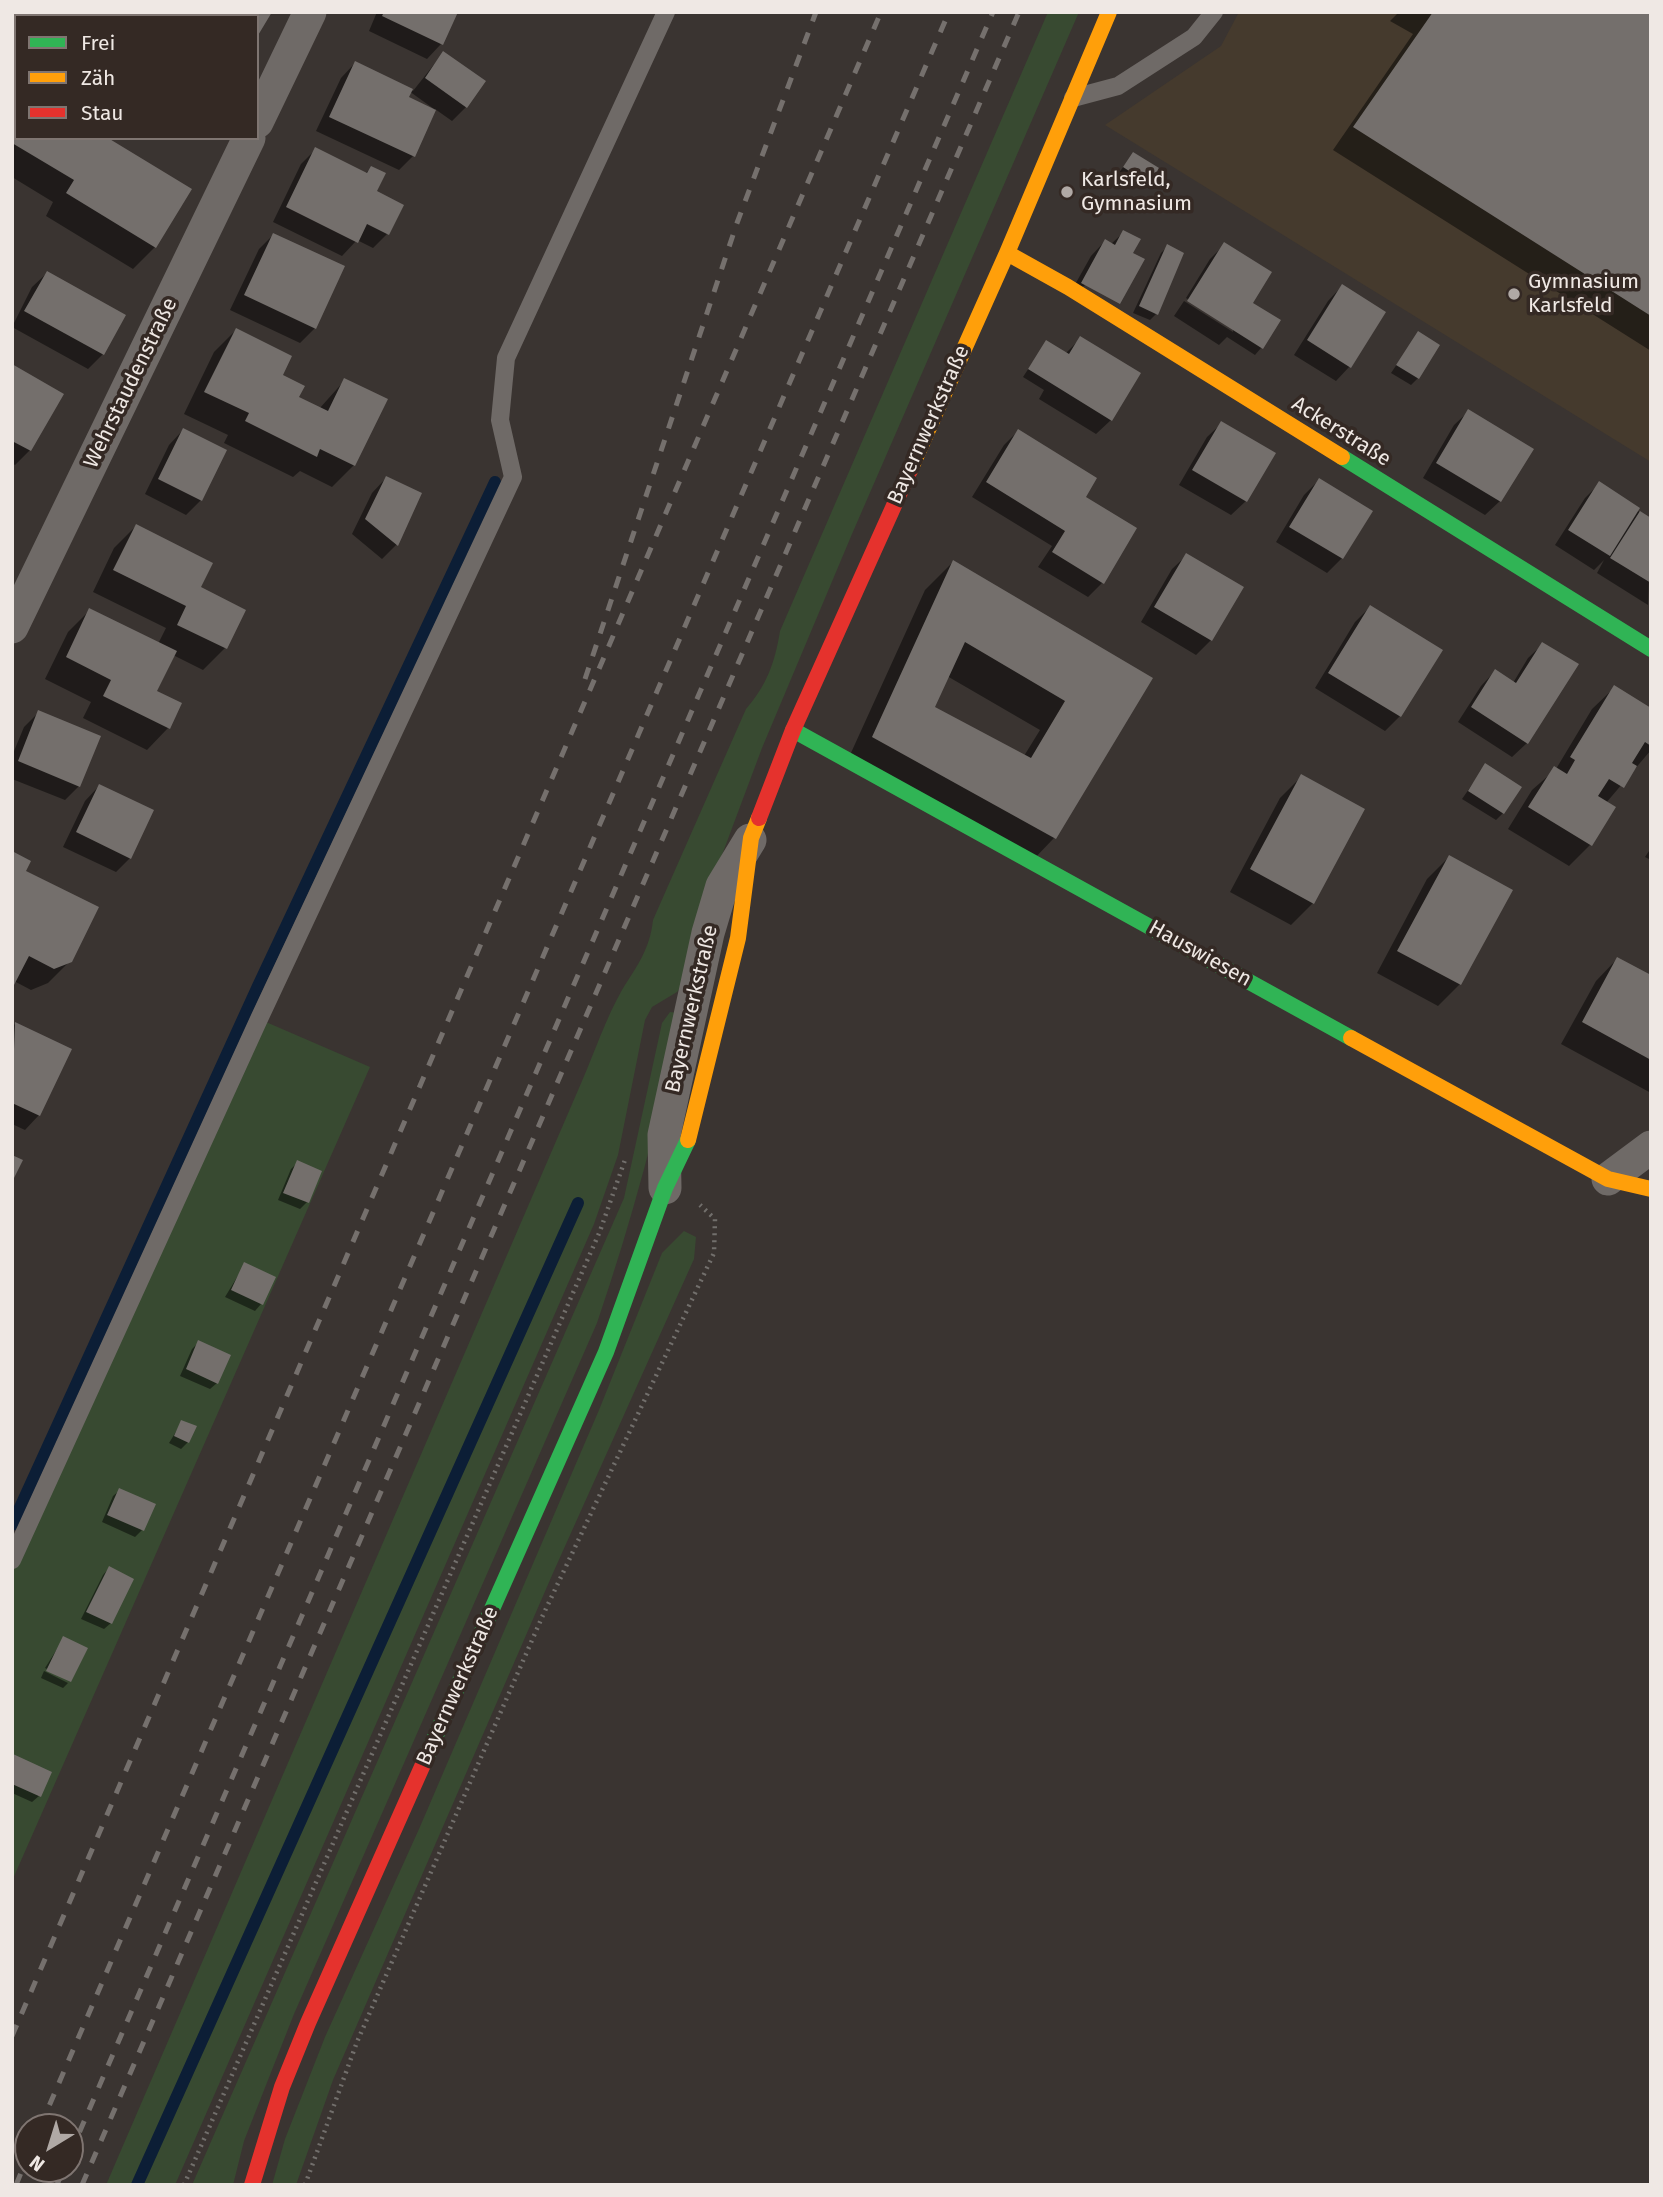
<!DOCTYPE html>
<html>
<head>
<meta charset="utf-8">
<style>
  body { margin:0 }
  #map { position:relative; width:1663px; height:2197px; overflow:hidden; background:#3a3431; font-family:"Fira Sans",sans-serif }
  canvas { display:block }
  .frame { position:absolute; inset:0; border:14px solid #efe8e4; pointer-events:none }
  .legend { position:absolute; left:14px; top:14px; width:245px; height:126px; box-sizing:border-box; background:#342924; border:2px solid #7f7571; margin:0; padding:9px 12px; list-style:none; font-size:21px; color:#efe8e4 }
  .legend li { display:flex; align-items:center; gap:14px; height:35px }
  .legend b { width:35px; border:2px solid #7f7571 }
  .north { position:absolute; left:14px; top:2113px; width:70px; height:70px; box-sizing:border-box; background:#342924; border:2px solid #7f7571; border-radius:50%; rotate:218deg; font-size:19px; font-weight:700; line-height:28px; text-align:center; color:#efe8e4 }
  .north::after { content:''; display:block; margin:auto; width:24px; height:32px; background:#b0a9a5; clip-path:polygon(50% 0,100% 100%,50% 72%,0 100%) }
</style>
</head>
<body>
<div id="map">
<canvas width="1663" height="2197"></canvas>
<div class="frame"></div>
<ul class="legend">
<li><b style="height:9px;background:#30b455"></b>Frei</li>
<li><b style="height:9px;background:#ff9f0a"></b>Zäh</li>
<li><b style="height:9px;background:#e5322d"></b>Stau</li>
</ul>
<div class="north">N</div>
</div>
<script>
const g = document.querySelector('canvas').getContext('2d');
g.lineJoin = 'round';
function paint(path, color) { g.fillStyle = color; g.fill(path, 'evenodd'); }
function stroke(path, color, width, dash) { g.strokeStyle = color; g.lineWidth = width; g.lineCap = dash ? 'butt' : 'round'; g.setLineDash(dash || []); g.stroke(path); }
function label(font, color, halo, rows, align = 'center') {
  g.font = font + ' "Fira Sans",sans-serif'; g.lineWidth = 7; g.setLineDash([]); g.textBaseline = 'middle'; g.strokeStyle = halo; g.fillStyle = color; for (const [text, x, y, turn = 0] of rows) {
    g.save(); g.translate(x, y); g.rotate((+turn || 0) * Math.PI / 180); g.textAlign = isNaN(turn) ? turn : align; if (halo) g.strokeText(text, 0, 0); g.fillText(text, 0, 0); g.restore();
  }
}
paint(new Path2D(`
  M1239,12H1651V462L1105,125L1221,46Z`), '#453a2d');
paint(new Path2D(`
  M1048,12H1079L852,534L762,748L698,919L685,981L677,992L652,1007L645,1020L618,1155L594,1224L175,2185H106L582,1081C595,1051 606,1018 622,990C637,966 650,949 653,920L746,709C767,685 775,662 780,631Z
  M670,1012L680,1013C660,1118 632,1220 597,1323L294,2014L244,2141L233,2185H192L624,1198L662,1023Z
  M259,1019L370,1067L12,1881V1560Z
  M684,1231L696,1237L694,1259L553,1573L333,2080L296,2185H272L285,2139L325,2037L419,1829L599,1410L662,1253Z`), '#384a31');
paint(new Path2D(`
  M104,12H270L257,16H110Z
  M377,12H457L441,44L427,59L369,31Z
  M1399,12H1651V351L1333,150L1413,34L1390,21Z
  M443,53L466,107L452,121L435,109L413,156L399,170L316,131L341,78L355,63L413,91ZM409,91L434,109L433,111L406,98Z
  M16,72V138L190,190L155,247L133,269L46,216L53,202L12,177V75Z
  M316,149L365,174L371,168L375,192L387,234L373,248L357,240L342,256L273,222L301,164Z
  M1133,154L1148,182L1141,189L1118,174Z
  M1124,232L1131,253L1068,297L1091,256L1105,241L1111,244Z
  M273,235L315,328L300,343L230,310L259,249Z
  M1224,245L1261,348L1255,355L1227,337L1219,345L1174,316L1184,301L1233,332V328L1186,298L1210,259Z
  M1167,247L1156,314L1150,320L1133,313L1161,253Z
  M47,273L103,354L88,369L12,327L32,287Z
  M1342,286L1350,366L1336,381L1294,355L1328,301Z
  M236,330L297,397L319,409L345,380L354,465L332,487L300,471L293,477L224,443L228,435L184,414L214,352Z
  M1418,333V378L1411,385L1391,373Z
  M1081,338L1111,420L1096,434L1039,399L1044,390L1023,377L1046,342L1065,354Z
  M12,367L30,450L15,465L12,463Z
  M1469,411L1500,501L1485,515L1423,478L1454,425Z
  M1222,423L1246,501L1231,515L1179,485L1207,437Z
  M183,430L201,500L186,515L145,494L169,445Z
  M1018,431L1083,497L1135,529L1102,583L1088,597L1038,567L1052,546L972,497L1004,445Z
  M386,478L420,494L396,545L382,559L352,534L372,493Z
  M1319,480L1342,558L1327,573L1276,542L1304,495Z
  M1599,484L1651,520L1648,605L1597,573L1604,560L1594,570L1555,545L1585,498Z
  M136,526L198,588L244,610L225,648L203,670L173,655L155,692L168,728L147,750L83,718L91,702L45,679L68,632L90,610L158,644L166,628L93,592L114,548Z
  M1187,555L1241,588L1211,640L1196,655L1141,622L1172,569Z
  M953,562L1151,679L1054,838L1033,860L845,766L925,590ZM947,676L1040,730L1024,756L933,708Z
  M1370,607L1440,651L1400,716L1385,731L1315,688L1355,622Z
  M1543,644L1527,743L1512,757L1458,722L1481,686L1495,671L1513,683L1528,658Z
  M1614,688L1651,710V750L1606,803L1591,844L1569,866L1508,829L1532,790L1556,769L1592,709Z
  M39,712L79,786L65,800L12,779V756L24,727Z
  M1485,766L1503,813L1496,820L1462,799Z
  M1302,776L1313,903L1291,925L1230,892L1280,798Z
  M99,786L130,858L116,872L63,847L85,801Z
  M1651,848V860L1645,857Z
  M12,853L70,961L48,983L31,990L14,981L12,984Z
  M1449,857L1460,984L1438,1006L1377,973L1427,879Z
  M1617,959L1651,977V1093L1561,1044L1596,981Z
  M15,1024L70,1050L39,1115L25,1130L12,1124V1027Z
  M298,1162L320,1171L307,1202L300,1209L278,1200L291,1169Z
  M245,1264L274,1278L261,1304L255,1311L225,1297Z
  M199,1342L217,1383L210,1389L180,1376L192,1349Z
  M182,1422L188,1442L181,1449L169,1443Z
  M120,1490L153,1505L142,1530L135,1537L102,1522L113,1496Z
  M109,1568L111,1623L104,1629L81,1619L103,1575Z
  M64,1638L70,1679L45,1668Z
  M44,1671L68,1683L63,1688L41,1678Z
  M13,1756L39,1796L32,1802L12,1793Z`), '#0007');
stroke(new Path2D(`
  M12,1525L258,986L495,482
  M137,2185L578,1203`), '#0c1e36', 12);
paint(new Path2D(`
  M188,12H272L257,37V16H194Z
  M384,12H458L443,45L382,16Z
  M1433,12H1651V316L1353,127Z
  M443,51L486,81L467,108L425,78Z
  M355,61L413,89L409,97L436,110L415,157L329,117Z
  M16,70V138H108L192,189L156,248L66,193L74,180L12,143V76Z
  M315,147L367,173L371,166L386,173L377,191L404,205L389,235L367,224L358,243L286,207Z
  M1133,152L1159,168L1149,184L1123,167Z
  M1123,230L1141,239L1133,253L1145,259L1120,304L1081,283L1105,239L1115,245Z
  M273,233L345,266L316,329L244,295Z
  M1224,242L1272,272L1253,303L1281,320L1263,349L1187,301Z
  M1167,244L1184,253L1158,315L1139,306Z
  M47,271L126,315L104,355L24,311Z
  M1342,284L1386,312L1351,368L1307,340Z
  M236,328L292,356L283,375L305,386L299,397L328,411L344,378L388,399L355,466L320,449L317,457L245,421L249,413L204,392Z
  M1418,331L1440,345L1419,379L1396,365Z
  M1080,336L1141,373L1112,421L1028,369L1046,340L1069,354Z
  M12,364L64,394L31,451L12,441Z
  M1468,409L1534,449L1501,502L1436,463Z
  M1221,421L1276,453L1247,502L1192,470Z
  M183,428L227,450L202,501L158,479Z
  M1018,429L1097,478L1086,497L1137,528L1104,584L1052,552L1065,531L986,482Z
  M386,476L422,493L398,546L365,519Z
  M1319,478L1373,511L1343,559L1289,527Z
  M1599,481L1640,508L1610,556L1568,530Z
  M1640,511L1651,518V583L1610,558Z
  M136,524L213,563L201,587L246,610L227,649L177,625L186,606L113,570Z
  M1186,553L1244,587L1212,641L1154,607Z
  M953,560L1153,678L1056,839L872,737ZM965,642L1065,701L1031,758L935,707Z
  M1370,605L1443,650L1401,717L1328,673Z
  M89,608L177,651L157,691L182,703L170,729L103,696L111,680L66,657Z
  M1542,642L1579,664L1528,744L1471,707L1495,669L1516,683Z
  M1614,685L1651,708V746L1645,742L1632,763L1637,766L1624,788L1609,779L1598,796L1616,807L1592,846L1528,807L1554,766L1567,774L1575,760L1570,757Z
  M38,710L101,736L80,787L18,761Z
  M1485,763L1522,787L1504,814L1468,791Z
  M1301,774L1365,809L1314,904L1250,869Z
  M99,784L154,810L131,859L76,832Z
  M12,851L31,861L26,871L99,907L72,962L54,969L29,956L14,985Z
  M1449,855L1513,890L1461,985L1397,951Z
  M1617,957L1651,975V1060L1582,1022Z
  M15,1022L72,1049L40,1116L12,1103Z
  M12,1155L23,1160L12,1182Z
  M297,1160L322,1171L309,1203L283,1193Z
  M244,1262L276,1277L263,1305L231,1290Z
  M198,1340L231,1355L218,1384L186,1369Z
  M181,1420L197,1426L189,1443L174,1436Z
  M119,1488L156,1504L144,1531L107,1515Z
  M109,1566L134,1579L112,1624L86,1612Z
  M63,1636L88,1648L71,1682L46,1671Z
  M13,1754L52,1772L41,1797L12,1784Z`), '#746f6c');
stroke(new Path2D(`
  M184,2185L600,1231L626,1157
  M305,2185L357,2042L543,1615L714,1253L715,1219L700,1205`), '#726f6c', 4.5, [2, 5]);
stroke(new Path2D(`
  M1073,98L1118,86L1194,37L1214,12
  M12,1560L259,1019L513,477L500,420L506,358L666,12`), '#6f6a67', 18);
stroke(new Path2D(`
  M257,122L310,12
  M12,627L249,138
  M1608,1179L1651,1147
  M665,1188L664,1135L708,933L722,886L750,840`), '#6f6a67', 33);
stroke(new Path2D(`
  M1342,457L1651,649
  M793,730L1351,1038
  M425,1760L606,1352L665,1188L688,1140`), '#30b455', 16);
stroke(new Path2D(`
  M1007,253L1068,287L1342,457
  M910,470L1007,253L1109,12
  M1351,1038L1608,1179L1651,1189
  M688,1140L738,938L751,838L759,818`), '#ff9f0a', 16);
stroke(new Path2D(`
  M759,818L793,730L910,470
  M252,2185L282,2087L308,2023L425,1760`), '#e5322d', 16);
stroke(new Path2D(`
  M585,679L737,223L816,12
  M12,2036L881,12
  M40,2127L949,12
  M70,2154L993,12
  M16,2185L28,2156
  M57,2185L63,2169
  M82,2185L1019,12`), '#75706d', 5, [12, 12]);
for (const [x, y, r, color] of [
  [1067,192,7,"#b0a9a5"],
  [1514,294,7,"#b0a9a5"]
]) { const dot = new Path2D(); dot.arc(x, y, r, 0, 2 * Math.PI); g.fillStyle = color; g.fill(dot); stroke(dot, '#342924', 2.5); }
label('21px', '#efe8e4', '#342924', [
  ["Karlsfeld,",1081,180],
  ["Gymnasium",1081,204],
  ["Gymnasium",1528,282],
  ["Karlsfeld",1528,306]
], 'left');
label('21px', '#efe8e4', '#342924', [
  ["Wehrstaudenstraße",131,383,-64],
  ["Bayernwerkstraße",929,425,-66],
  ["Ackerstraße",1341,432,32],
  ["Hauswiesen",1200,954,29],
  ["Bayernwerkstraße",692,1009,-77],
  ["Bayernwerkstraße",458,1686,-66]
]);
</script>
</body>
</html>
